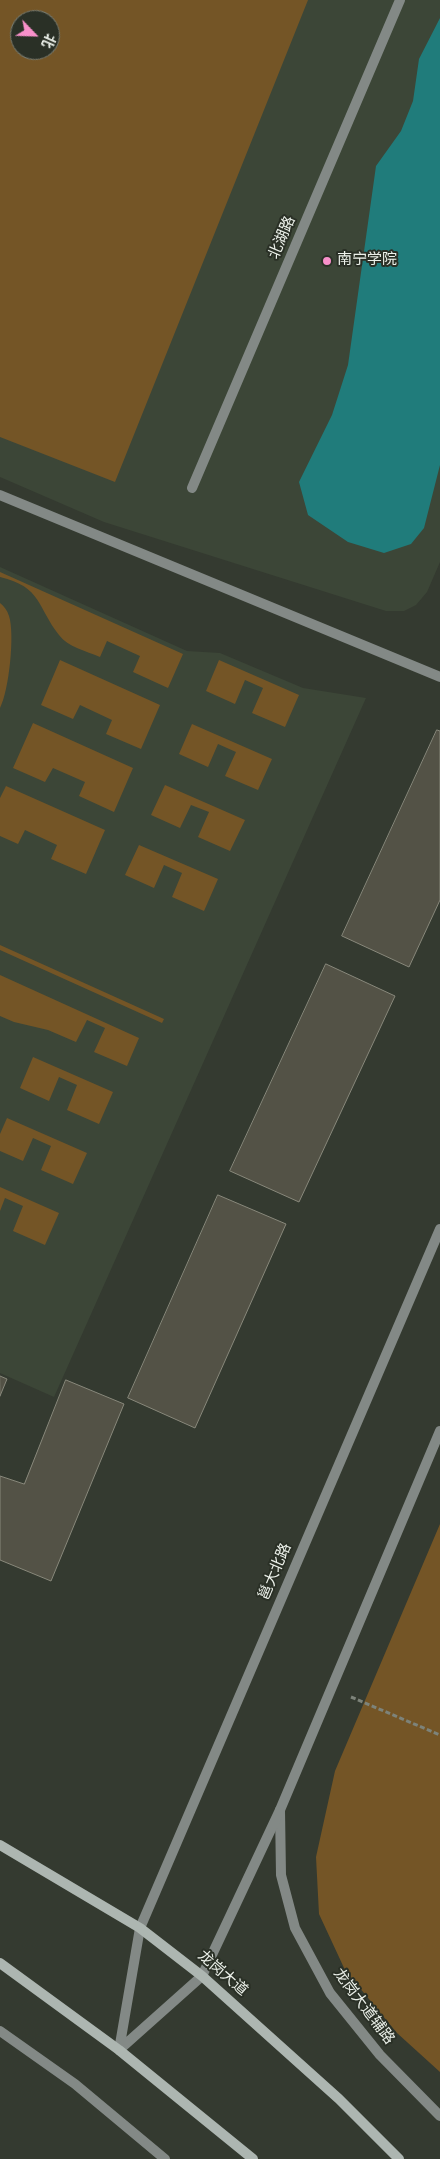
<!DOCTYPE html>
<html>
<head>
<meta charset="utf-8">
<style>
  body { margin:0 }
  #map { position:relative; width:440px; height:2159px; overflow:hidden; background:#343a30; font-family:"Source Sans 3","Noto Sans SC",sans-serif }
  canvas { display:block }
  .north { position:absolute; left:10px; top:10px; width:50px; height:50px; box-sizing:border-box; background:#2a3026; border:1px solid #787d74; border-radius:50%; rotate:114deg; font-size:14px; font-weight:700; line-height:20px; text-align:center; color:#ecf1ea }
  .north::after { content:''; display:block; margin:auto; width:18px; height:22px; background:#f890ca; clip-path:polygon(50% 0,100% 100%,50% 72%,0 100%) }
</style>
</head>
<body>
<div id="map">
<canvas width="440" height="2159"></canvas>
<div class="north">北</div>
</div>
<script>
const g = document.querySelector('canvas').getContext('2d');
g.lineJoin = 'round';
function paint(path, color) { g.fillStyle = color; g.fill(path, 'evenodd'); }
function stroke(path, color, width, dash) { g.strokeStyle = color; g.lineWidth = width; g.lineCap = dash ? 'butt' : 'round'; g.setLineDash(dash || []); g.stroke(path); }
function label(font, color, halo, rows, align = 'center') {
  g.font = font + ' "Source Sans 3","Noto Sans SC",sans-serif'; g.lineWidth = 4; g.setLineDash([]); g.textBaseline = 'middle'; g.strokeStyle = halo; g.fillStyle = color; for (const [text, x, y, turn = 0] of rows) {
    g.save(); g.translate(x, y); g.rotate((+turn || 0) * Math.PI / 180); g.textAlign = isNaN(turn) ? turn : align; if (halo) g.strokeText(text, 0, 0); g.fillText(text, 0, 0); g.restore();
  }
}
paint(new Path2D(`
  M0,0H440V562L427,592L416,605L404,611H386L104,522L0,477ZM20,20H50V50H20Z
  M0,567L187,651L220,653L303,688L366,698L54,1397L0,1373Z`), '#3c4637');
paint(new Path2D(`
  M0,0H308L115,482L0,437ZM20,20H50V50H20Z
  M0,572L183,654L168,688L133,672L140,656L107,641L100,657C86,651 68,647 59,635C37,607 42,587 0,577Z
  M0,603C4,606 7,610 9,616C15,634 9,691 0,708Z
  M60,660L160,705L141,749L106,734L112,720L80,705L73,719L41,705Z
  M219,660L299,695L285,727L252,713L263,688L245,680L235,704L206,691Z
  M33,723L133,768L114,812L79,796L85,782L53,768L45,782L13,768Z
  M192,724L272,759L258,790L225,776L236,752L218,744L208,767L179,754Z
  M165,785L245,820L230,851L198,837L209,812L191,805L180,828L151,815Z
  M6,786L105,830L86,874L51,859L57,845L25,830L18,844L0,836V798Z
  M139,845L218,879L204,911L172,897L182,873L164,865L154,888L125,875Z
  M0,945L164,1019L162,1023L0,950Z
  M0,975L139,1038L127,1066L94,1052L105,1028L87,1020L76,1042L48,1030L14,1022L0,1016Z
  M33,1057L113,1092L99,1124L67,1110L77,1085L59,1077L49,1101L20,1088Z
  M7,1118L87,1153L73,1184L41,1170L51,1146L33,1138L23,1161L0,1151V1134Z
  M0,1187L59,1213L45,1245L13,1231L23,1206L5,1198L0,1211Z
  M440,1524V2072L397,2033L345,1970L319,1914L316,1857L335,1771Z`), '#745526');
paint(new Path2D(`
  M440,18V465L424,528L411,544L384,553L348,542L308,515L299,482L332,415L348,365L376,166L401,131L413,101L419,59Z`), '#207c7b');
const building = new Path2D(`
  M437,730L440,731V900L409,967L342,936Z
  M326,964L395,996L299,1202L230,1171Z
  M218,1195L286,1224L195,1428L128,1398Z
  M0,1376L7,1379L0,1396Z
  M66,1380L124,1404L51,1581L0,1560V1476L24,1484Z`);
paint(building, '#535246');
stroke(building, '#88887b', 1);
stroke(new Path2D(`
  M351,1697L440,1735`), '#7d837a', 3, [5, 2.5]);
stroke(new Path2D(`
  M192,488L400,0
  M0,495L440,677
  M280,1810L281,1875L295,1928L330,1993L380,2055L440,2116
  M0,2031L75,2084L165,2159`), '#838986', 10);
stroke(new Path2D(`
  M119,2050L140,1928L440,1229
  M119,2050L202,1976L280,1810L440,1431`), '#838986', 10);
stroke(new Path2D(`
  M0,1845L140,1928L202,1976L339,2099L399,2159
  M0,1963L119,2050L253,2159`), '#adb6b1', 10);
for (const [x, y, r, color] of [
  [327,261,5,"#f890ca"]
]) { const dot = new Path2D(); dot.arc(x, y, r, 0, 2 * Math.PI); g.fillStyle = color; g.fill(dot); stroke(dot, '#2a3026', 2); }
label('15px', '#ecf1ea', '#2a3026', [
  ["北湖路",283,238,-67],
  ["邕大北路",276,1572,-67],
  ["龙岗大道",222,1974,41],
  ["龙岗大道辅路",363,2007,53]
]);
label('15px', '#ecf1ea', '#2a3026', [
  ["南宁学院",337,261]
], 'left');
</script>
</body>
</html>
